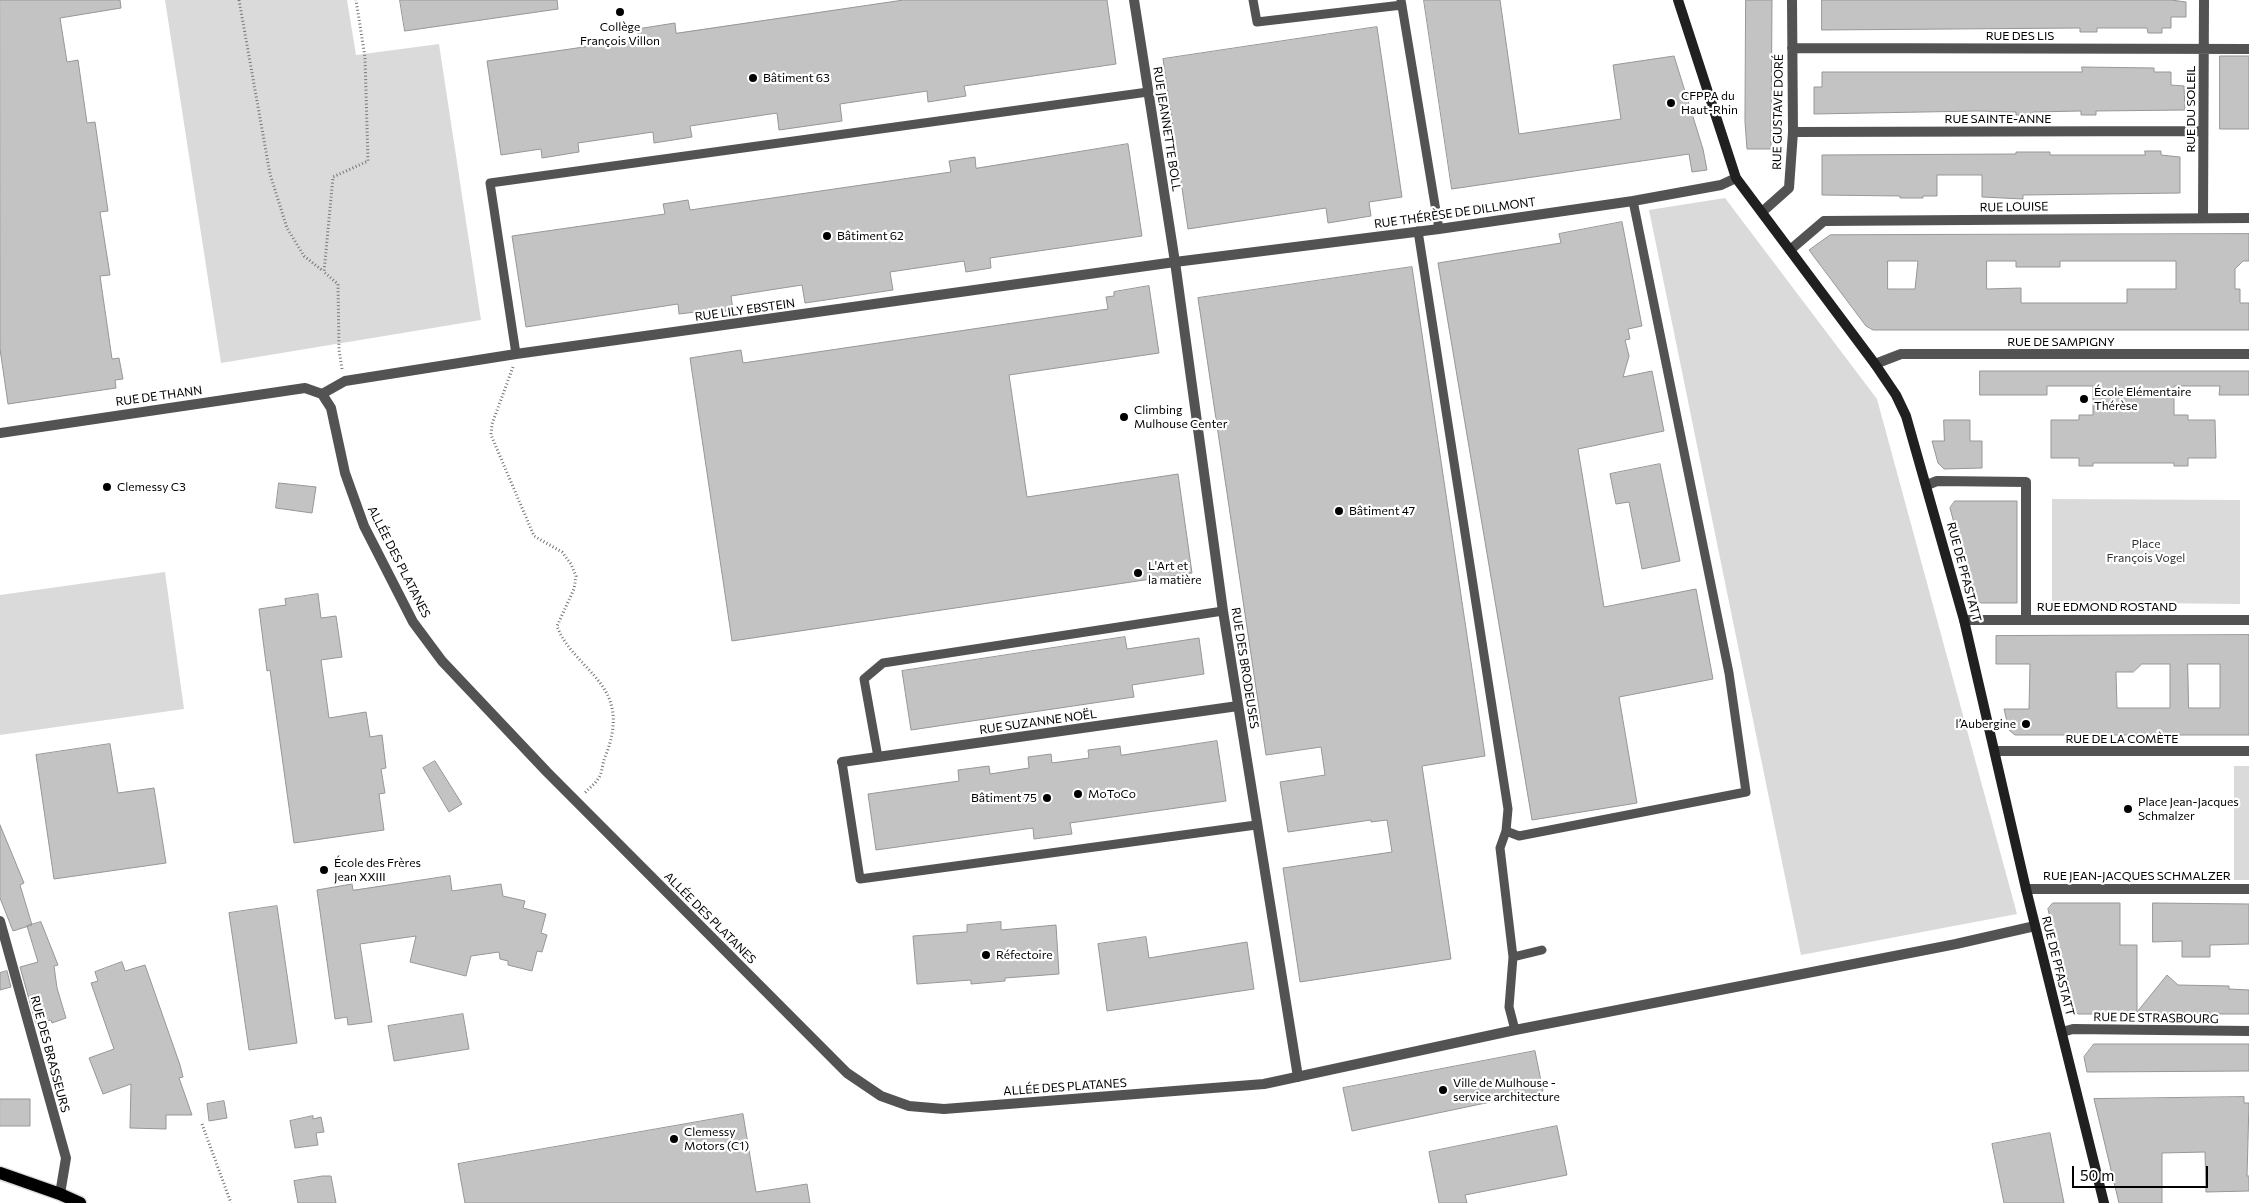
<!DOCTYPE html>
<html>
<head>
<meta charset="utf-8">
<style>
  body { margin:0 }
  #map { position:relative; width:2249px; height:1203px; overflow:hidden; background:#fff; font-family:Commissioner,sans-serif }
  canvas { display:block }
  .scale { position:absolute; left:2072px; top:1166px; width:136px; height:22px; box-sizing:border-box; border:2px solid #000; border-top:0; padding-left:6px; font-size:15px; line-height:18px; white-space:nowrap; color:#000; -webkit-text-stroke:4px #fff; paint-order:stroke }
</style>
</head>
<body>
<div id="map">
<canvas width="2249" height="1203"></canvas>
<div class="scale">50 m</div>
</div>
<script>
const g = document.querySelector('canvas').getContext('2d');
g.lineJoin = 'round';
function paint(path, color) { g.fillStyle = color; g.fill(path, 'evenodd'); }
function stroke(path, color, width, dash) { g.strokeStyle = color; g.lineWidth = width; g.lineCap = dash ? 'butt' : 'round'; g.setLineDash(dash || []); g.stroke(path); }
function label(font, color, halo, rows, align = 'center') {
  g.font = font + ' Commissioner,sans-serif'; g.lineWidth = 4.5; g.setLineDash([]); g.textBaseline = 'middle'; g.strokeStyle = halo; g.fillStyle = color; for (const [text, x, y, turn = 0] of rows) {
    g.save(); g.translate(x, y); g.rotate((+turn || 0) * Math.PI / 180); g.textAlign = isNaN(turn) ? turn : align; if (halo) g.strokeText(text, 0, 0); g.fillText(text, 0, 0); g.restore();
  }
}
paint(new Path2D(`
  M165,0H347L356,55L439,44L481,320L221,363Z
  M1725,198L1877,399L2017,914L1801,955L1649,210Z
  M2052,499L2240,500V604L2052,602Z
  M165,572L184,709L0,735V595Z
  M2234,766H2249V880H2234Z`), '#dadada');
const building = new Path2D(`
  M0,0H120L121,8L60,18L67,62L78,60L87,123L95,122L108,211L100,212L110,275L100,276L112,359L119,358L123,379L115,380L116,388L8,404L0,349Z
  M400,0H557L558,9L405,31Z
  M904,0H1107L1116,64L964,86L966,96L928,102L927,91L840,104L842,121L779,130L777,113L690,126L692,137L654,143L653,132L578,143L579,152L542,158L541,149L501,155L487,61L639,39L637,29L675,23L676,33Z
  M1424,0H1500L1519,134L1621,119L1613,65L1674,56L1703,149L1707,170L1692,172L1689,154L1452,189Z
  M1746,0H1772L1771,149H1747L1745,122Z
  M1822,0H2171L2186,2V17H2171V28H2162V33H2148L2147,28H2097V32H2080V28L1822,30Z
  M1377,27L1402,197L1369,202L1371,216L1328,223L1326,208L1188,229L1163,59Z
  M2220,56H2249V129H2220Z
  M2082,67L2154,68V72H2171V85L2184,86L2185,110L2096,111V115H2081V111L2033,112V115H2016V112L1977,111L1814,114V87H1822V72H2082Z
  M1128,144L1142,236L990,258L991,268L966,272L964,261L890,272L893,290L805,303L802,285L731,296L733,310L705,314L704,311L679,314L678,304L526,327L512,236L665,214L663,204L688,200L690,210L951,172L949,161L975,157L976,168Z
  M2145,151H2161V155L2180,157V193L2023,195V199L1982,197V175H1937V196H1923V198H1900V196L1822,195V155L2016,154V152H2050V155H2145Z
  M1622,222L1642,326L1628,329L1630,339L1625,340L1629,356L1623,377L1652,371L1664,431L1578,449L1604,607L1696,589L1713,679L1619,697L1637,803L1532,820L1438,263L1561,243L1559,234Z
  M2249,234V261H2243L2235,269V289H2240V303H2249V330H1873L1866,326L1809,250L1830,235ZM1888,261H1918L1915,289H1888ZM1987,261H2016V267H2060V261H2176V289H2127V303H2021V288L1987,289Z
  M1412,267L1485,756L1422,766L1451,959L1300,982L1283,868L1392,852L1387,820L1371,822V820L1288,832L1280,782L1325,775L1321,747L1266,755L1198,298Z
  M1149,286L1159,353L1009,375L1027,497L1178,474L1192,573L732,641L690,358L741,350L743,363L1108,309L1106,297L1114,296V292Z
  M1980,371H2249V395H2219L2220,386H2174V415H2188V420H2215L2216,458H2188V466H2174V463H2093V466H2079V458H2051V420H2079V415H2093V386H2047V395H1980Z
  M1944,420H1970V441H1982V468L1944,469L1938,463L1932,441H1944Z
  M1660,464L1680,561L1642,569L1629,502L1616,504L1610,474Z
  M279,483L316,487L312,513L276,508Z
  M1955,501H2017V603H1981L1974,598L1950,508Z
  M318,594L321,618L336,616L342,657L321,660L329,718L366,712L370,737L382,735L386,768L381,769L385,793L379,794L384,830L294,843L270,670L267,671L259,609L286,605L285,599Z
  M2249,635V735H2015L2009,730L2004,709H2029L2030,664H1996V636ZM2142,664H2170V708H2117L2116,672H2133ZM2188,664H2220V708H2189Z
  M1125,637L1127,649L1199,638L1204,674L1132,685L1134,697L911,730L902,671Z
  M1217,741L1226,801L1070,823L1072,834L1034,839L1033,828L876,850L868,794L959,781L958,770L989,766L990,774L1029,768L1028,757L1051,754L1052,763L1089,758L1088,750L1120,746L1121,755Z
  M110,744L118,793L154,788L166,863L54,879L36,755Z
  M435,761L462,804L449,812L423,768Z
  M0,825L24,883L20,885L32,925L13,931L0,898Z
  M450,876L452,891L501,884L503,896L525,901L523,908L546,914L541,933L547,935L542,952L537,951L532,971L508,965V961L500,959L499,952L471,956L466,976L410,962L416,936L360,944L372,1022L348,1025L347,1017L335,1019L317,890L352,884L353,890Z
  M2053,903H2120V945H2137V1012L2167,975L2178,985L2229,986V989L2249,990V1014H2078L2072,1009L2067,989H2071L2056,945L2048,909Z
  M2153,903L2249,904V944L2210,945V957H2182V941L2153,942Z
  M277,906L297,1043L249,1050L229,913Z
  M41,922L58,965L54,966L57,988L66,1018L52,1023L51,1020L36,1024L20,967L38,962L27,926Z
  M1001,922V930L1056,925L1059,974L1005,978V981L971,984V980L917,984L913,936L967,932V925Z
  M1146,937L1149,958L1247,942L1254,989L1107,1011L1098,944Z
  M122,962L125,971L145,965L180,1065L183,1077L179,1078L192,1115H166V1129L130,1128L131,1084L103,1094L89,1058L114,1049L91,983L98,981L95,972Z
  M7,971L11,987L0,990V973Z
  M463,1014L469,1049L394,1061L388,1026Z
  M2094,1044H2249V1071L2087,1072L2084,1057Z
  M1535,1051L1543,1091L1352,1131L1343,1088Z
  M2244,1097V1103H2249L2247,1176H2249V1191L2206,1192L2205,1152L2162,1153V1203H2119L2094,1099Z
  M0,1099H30V1126H0Z
  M224,1101L227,1118L209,1121L207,1104Z
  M743,1114L756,1192L807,1184L810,1203H465L458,1164Z
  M313,1116V1119L321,1117L324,1132L316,1133L318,1145L295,1148L290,1121Z
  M1557,1126L1567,1175L1465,1195L1467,1203H1439L1429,1152Z
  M2050,1133L2064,1203H2004L1992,1144Z
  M323,1176H331L336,1203H298L294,1181Z`);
paint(building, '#c3c3c3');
stroke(building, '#979797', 1);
const primary = new Path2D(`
  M0,1173L60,1194L80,1203`);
stroke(primary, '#dbdbdb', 15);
stroke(new Path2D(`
  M239,0L270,174L287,228L304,256L323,271
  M513,367L492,424L491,435L534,536L562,552L571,564L576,576L574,589L557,626C566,651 589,666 603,687C619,711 614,735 604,760C602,766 602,774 598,779C595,784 589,788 585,793
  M342,369L339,350L338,284L324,272L333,177L368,161L365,57L356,0
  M202,1124L231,1203`), '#757575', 3, [1, 2.5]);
stroke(new Path2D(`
  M1253,0L1257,22L1402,5
  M1401,0L1439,229
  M1418,231L1508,809L1506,831L1500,848L1513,957L1509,1007L1515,1030
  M516,354L490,183L1148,92
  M878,757L864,679L883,663L1223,611
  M842,762L860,879L1256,825
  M1506,831L1519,836L1746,792L1729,673L1633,201
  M1513,957L1542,950`), '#535353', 9);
stroke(new Path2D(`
  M1134,0L1175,262L1223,611L1298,1077
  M1792,48L2249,49
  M1793,132L2203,131
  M1762,212L1789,188L1793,132L1792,0
  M2203,218L2204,0
  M1790,250L1824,221L2249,218
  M1875,364L1901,354H2249
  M322,394L331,408L345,473L364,526L413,622L442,661L547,772L847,1073L881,1096L909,1106L944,1109L1264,1084L1515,1030L1956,944L2035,926
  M322,394L345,381L516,354L1175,262L1439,229L1633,201L1721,185L1736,178
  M0,433L305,388L322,394
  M1927,485L1937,481L2026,482V619
  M1964,620H2249
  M1995,751H2249
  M842,762L1238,706
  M2026,889H2249
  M0,921L66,1158L60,1194
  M2062,1032L2073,1029L2249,1031`), '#535353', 10);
stroke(new Path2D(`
  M1678,0L1736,178L1875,364L1896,395L1906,416L1964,620L2026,889L2104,1203`), '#202020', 10);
stroke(primary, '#000', 12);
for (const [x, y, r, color] of [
  [620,12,5,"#000"],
  [753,78,5,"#000"],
  [1671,103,5,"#000"],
  [827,236,5,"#000"],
  [2084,399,5,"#000"],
  [1124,417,5,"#000"],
  [107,487,5,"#000"],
  [1339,511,5,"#000"],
  [1138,573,5,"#000"],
  [2026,724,5,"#000"],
  [1078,794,5,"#000"],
  [1047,798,5,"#000"],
  [2128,809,5,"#000"],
  [324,870,5,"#000"],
  [986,955,5,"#000"],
  [1443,1090,5,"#000"],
  [674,1139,5,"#000"]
]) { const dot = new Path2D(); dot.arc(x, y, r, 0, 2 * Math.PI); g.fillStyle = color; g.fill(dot); stroke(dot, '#fff', 2); }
label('12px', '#000', '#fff', [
  ["Collège",620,27,"center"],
  ["François Villon",620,41,"center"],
  ["Bâtiment 63",763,78],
  ["CFPPA du",1681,96],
  ["Haut-Rhin",1681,110],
  ["Bâtiment 62",837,236],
  ["École Elémentaire",2094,392],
  ["Thérèse",2094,406],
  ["Climbing",1134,410],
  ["Mulhouse Center",1134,424],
  ["Clemessy C3",117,487],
  ["Bâtiment 47",1349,511],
  ["L'Art et",1148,566],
  ["la matière",1148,580],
  ["l’Aubergine",2016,724,"right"],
  ["MoToCo",1088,794],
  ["Bâtiment 75",1037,798,"right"],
  ["Place Jean-Jacques",2138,802],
  ["Schmalzer",2138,816],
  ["École des Frères",334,863],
  ["Jean XXIII",334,877],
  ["Réfectoire",996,955],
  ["Ville de Mulhouse -",1453,1083],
  ["service architecture",1453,1097],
  ["Clemessy",684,1132],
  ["Motors (C1)",684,1146]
], 'left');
label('12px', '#000', '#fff', [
  ["RUE DES LIS",2020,36],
  ["RUE DU SOLEIL",2191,109,-90],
  ["RUE GUSTAVE DORÉ",1778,112,-89],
  ["RUE SAINTE-ANNE",1998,119],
  ["RUE JEANNETTE BOLL",1167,129,81],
  ["RUE LOUISE",2014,207,-1],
  ["RUE THÉRÈSE DE DILLMONT",1455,213,-8],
  ["RUE LILY EBSTEIN",745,310,-8],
  ["RUE DE SAMPIGNY",2061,342],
  ["RUE DE THANN",159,396,-8],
  ["ALLÉE DES PLATANES",399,562,63],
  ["RUE DE PFASTATT",1964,572,75],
  ["RUE EDMOND ROSTAND",2107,607],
  ["RUE DES BRODEUSES",1245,668,81],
  ["RUE SUZANNE NOËL",1038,722,-8],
  ["RUE DE LA COMÈTE",2122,739],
  ["RUE JEAN-JACQUES SCHMALZER",2137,876],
  ["ALLÉE DES PLATANES",710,918,45],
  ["RUE DE PFASTATT",2058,966,76],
  ["RUE DE STRASBOURG",2156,1018,1],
  ["RUE DES BRASSEURS",50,1054,75],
  ["ALLÉE DES PLATANES",1065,1087,-4]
]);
label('12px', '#313131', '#fff', [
  ["Place",2146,544],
  ["François Vogel",2146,558]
]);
</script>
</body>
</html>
